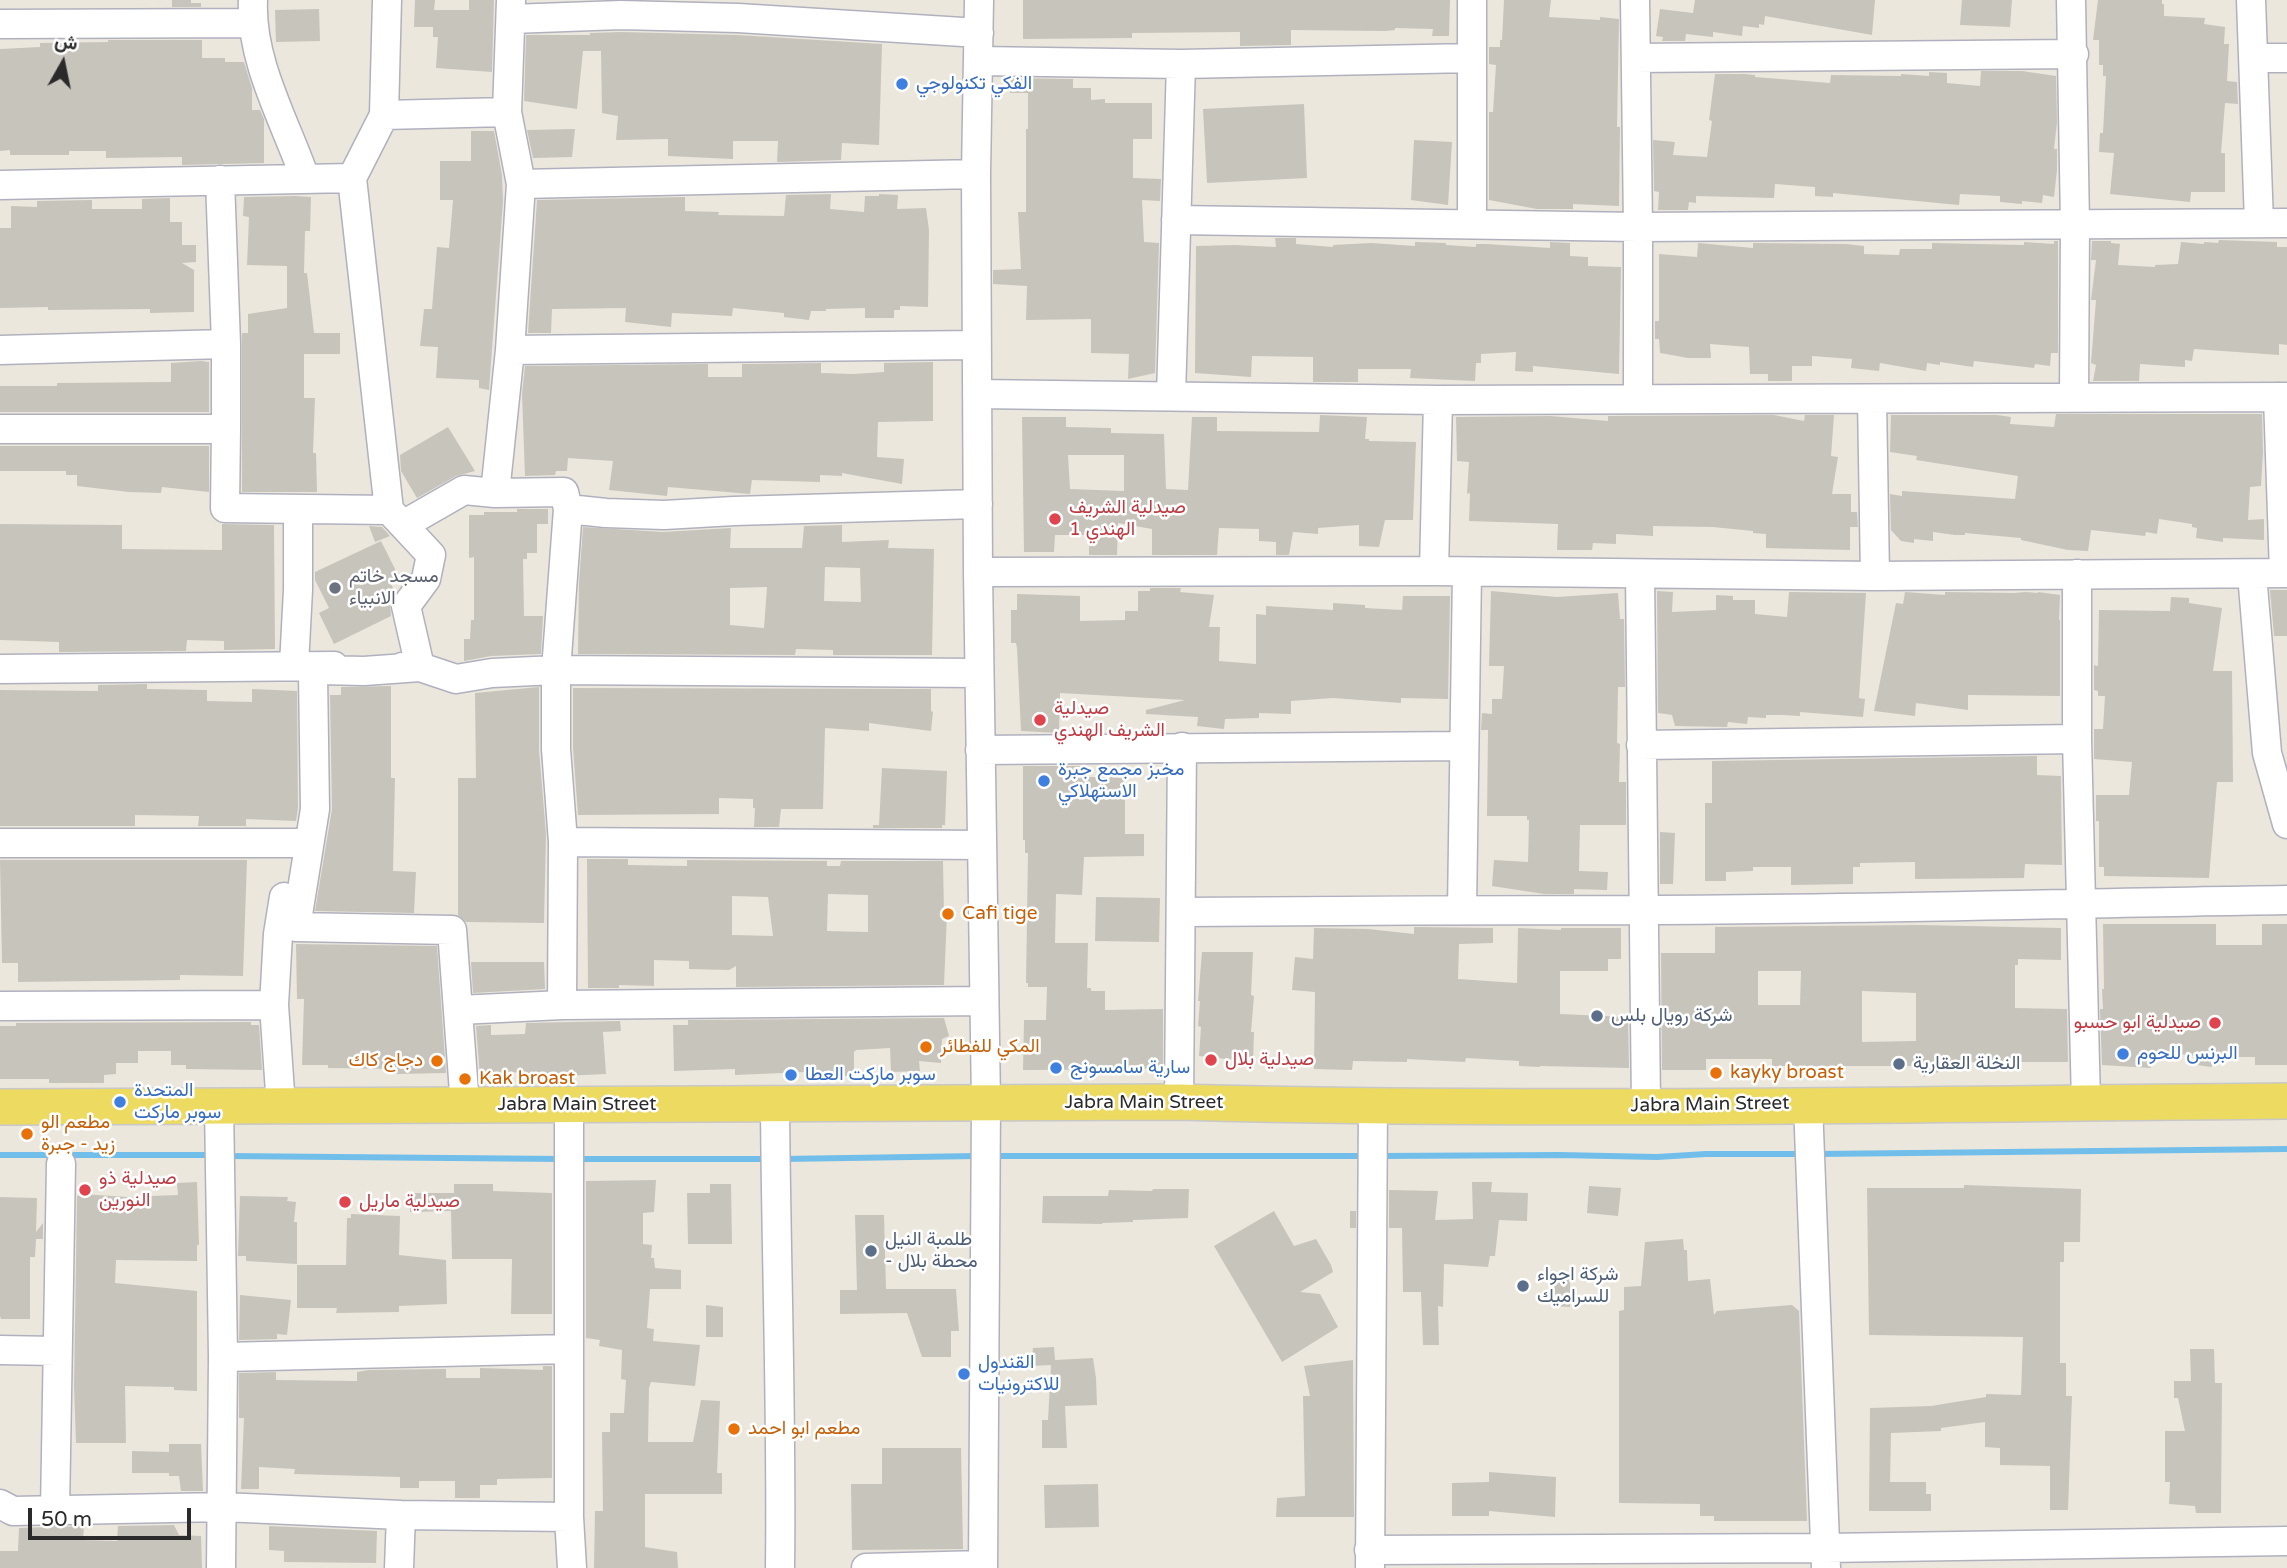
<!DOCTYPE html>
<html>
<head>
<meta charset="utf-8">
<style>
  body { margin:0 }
  #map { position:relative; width:2287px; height:1568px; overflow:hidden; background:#ece7dd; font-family:"Varela Round",Vazirmatn,sans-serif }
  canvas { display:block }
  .north { position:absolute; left:28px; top:28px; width:70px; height:70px; -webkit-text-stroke:5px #fff; paint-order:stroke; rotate:9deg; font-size:19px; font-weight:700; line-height:28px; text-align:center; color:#2a2a2a }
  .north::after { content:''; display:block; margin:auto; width:24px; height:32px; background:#2a2a2a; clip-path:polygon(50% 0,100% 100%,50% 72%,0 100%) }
  .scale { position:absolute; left:28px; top:1508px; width:163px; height:32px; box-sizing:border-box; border:4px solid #2a2a2a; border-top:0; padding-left:9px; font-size:21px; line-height:24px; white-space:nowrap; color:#2a2a2a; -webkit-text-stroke:5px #fff; paint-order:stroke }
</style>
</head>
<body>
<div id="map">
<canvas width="2287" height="1568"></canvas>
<div class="north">ش</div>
<div class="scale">50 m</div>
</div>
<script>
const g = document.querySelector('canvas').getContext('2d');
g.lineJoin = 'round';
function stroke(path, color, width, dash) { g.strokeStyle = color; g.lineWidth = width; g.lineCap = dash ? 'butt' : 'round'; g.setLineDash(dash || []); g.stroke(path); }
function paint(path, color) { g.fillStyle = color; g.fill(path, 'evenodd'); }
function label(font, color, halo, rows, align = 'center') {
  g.font = font + ' "Varela Round",Vazirmatn,sans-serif'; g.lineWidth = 5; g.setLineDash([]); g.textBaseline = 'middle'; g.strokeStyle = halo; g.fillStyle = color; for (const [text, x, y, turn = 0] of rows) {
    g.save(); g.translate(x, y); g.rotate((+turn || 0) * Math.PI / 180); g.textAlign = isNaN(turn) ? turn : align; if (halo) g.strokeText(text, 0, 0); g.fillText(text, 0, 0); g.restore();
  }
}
stroke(new Path2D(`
  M1818,1154L2287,1149
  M0,1155H212
  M226,1156L562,1159
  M992,1156H1366
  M1381,1156L1559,1155L1657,1157L1706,1154H1804
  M576,1159H768
  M782,1159L978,1156`), '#72beeb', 6);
paint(new Path2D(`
  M172,0H191V3H201V7H172Z
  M415,0H435L434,10H469V0H494L492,72L436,68L438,37H433V27H414Z
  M1023,0H1450L1449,36H1432L1433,29L1395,28V30L1385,31L1291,30V45L1240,46V32L1132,33V38L1023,39Z
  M1504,0H1551L1549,17L1600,20V17L1619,19L1617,127H1620L1619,206L1573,204V209H1537L1489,200V112H1493L1496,65L1489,64V47H1500V40H1502Z
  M1695,0H1875L1872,35L1765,16L1764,25L1759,24V28L1743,26L1742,36L1713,32V37L1686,34L1685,41H1662L1663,37L1656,36L1660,9L1693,13Z
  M1962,0H2012L2010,27L1960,25Z
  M2098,0H2162V4H2164V16L2205,18L2204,24L2225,27L2224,44H2229L2227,81L2237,82L2238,104L2225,103L2221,153H2225V192H2191L2190,202L2110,194L2114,153L2099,152L2100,133H2103L2106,76H2103V65H2099V40H2093Z
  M319,9L320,41L276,42L275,10Z
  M621,32L737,35L882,44L879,145L842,143L841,160L777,162L778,141H733V159L668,156V139L616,140L618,116L602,113L601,51H583L577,109L524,101L526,35H590V33Z
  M108,40H202V58H225V62H244L252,88V110H260L264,119V163L182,165V157L106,158V151H69V155H10V150L0,151V49L40,47V43L108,42Z
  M1981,71H2022L2056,76L2057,122L2054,149H2057V170L2054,197L2043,195L2042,203L2022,201V204L2000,202V196L1960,194L1959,205L1833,193V197L1815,196V187L1775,184L1774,198L1696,196V203L1689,202L1688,210H1658L1659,192L1654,191L1653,140L1675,142L1673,155L1707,157L1712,121L1709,120L1715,74H1744L1755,75V77L1830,83L1831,75L1901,76V74L1929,76V72L1947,73V83L1980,86Z
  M1010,78L1073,79V88H1091V100L1105,99V103H1152V139H1133V178L1161,179L1160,201L1142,200L1144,242L1159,243L1155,373L1128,379L1129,354L1091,353V319L1026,320L1027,286L993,284V270L1021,269L1018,212H1026V129H1028V93H1010Z
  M1304,104L1307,178L1207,183L1203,109Z
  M575,129L572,157L533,158L527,130Z
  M471,131H494L502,175L503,201L489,390L479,388V380L436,378L438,347L420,346L424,309H432L437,247L449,248L453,200H440V161H471Z
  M1414,140L1452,142L1448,205L1411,200Z
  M831,194L830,209L864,212L865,196H879V194L898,195L897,209L926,208L929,230L928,307L900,306V310H894V318H865V308L826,309V311H811L809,320L784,317V313L733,308L732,316L672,313L671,327L625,322L626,308L552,309L551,333H528L537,200L685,197V211L719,212L718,215L784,216L786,195Z
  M295,196L311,197L310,231H305L304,273H307L314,333H340V354H304V398H315L313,453H316L317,492H242V333H248V314L287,308V266L247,265L249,217L243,216L244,197Z
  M170,198V222H182V245H196V262L182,263L194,270V312L150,313V309L48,310V307L0,308V228H11V206L37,207V201L92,200V209H142V199Z
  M1275,238H1296V244L1333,247V245L1371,243L1415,246V242L1446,243V245L1476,247V244H1486L1550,248V242L1570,243V256L1588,257V266L1621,267L1619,374L1533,366V372L1515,371L1516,352L1481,354V363H1476L1475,381L1410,378L1411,369H1358V382H1313V357L1252,356L1251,377L1195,373L1196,246L1235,245L1276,247Z
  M2219,240L2277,242V247H2287V345L2279,344V355L2194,349L2192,361L2185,360V367L2140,364L2139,381H2093L2096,365L2091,363L2096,300H2091L2096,260H2091L2092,241H2111V243L2120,244L2118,265L2155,267V265L2178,264L2181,242L2204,244V242L2218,243Z
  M2054,241H2058V353H2051L2050,366L2035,364L2034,368L1974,361L1973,367L1940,362V365L1927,363L1926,371L1880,363L1879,371L1851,368L1852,359L1812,356V366H1792V381H1768V374H1750L1749,347L1710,344L1711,358H1688L1660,353L1659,339H1655V321H1659V254L1697,257L1698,243L1753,248V243L1846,244L1864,246V254L1899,255L1900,249H1932V243L2024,245V242L2054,244Z
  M201,361L209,362V412H0V386H57V383L171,382V363Z
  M933,362V421L878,422L877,457L904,459L902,484L842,473V476L820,475V482L752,480L750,494L668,487L667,496L609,490L613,461L568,458L567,471H556L555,475L525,476L522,394L525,366L708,364V377H742V364L821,363V373L853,374L884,372V363Z
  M2056,414H2262L2263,452L2261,486L2250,487L2248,520L2264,519V540L2223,538V542L2196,538L2197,528L2192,527V524L2159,519L2157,534L2146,532L2145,536L2091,530L2088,551L2068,550L2021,540V538L1965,533V535H1955L1933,532V541L1914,539V543L1901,541L1891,530L1890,494L1902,496V491L2015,499L2018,476L1916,460L1917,456L1890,452L1891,415H1997L2011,417L2010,424L2054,427Z
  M1320,415L1367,417L1365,439H1369V441L1416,442L1413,520H1385L1379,547L1359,546V525L1318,528V534L1293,532L1289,555H1276V542L1259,541V529L1219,528L1217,555H1152V529L1118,523L1117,555H1089V535H1055L1054,552H1024L1022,417H1066V427L1111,428V433L1164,434L1166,489L1188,490L1192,417H1217V431L1319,432ZM1068,455H1124V491L1070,489Z
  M1774,415L1804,421L1805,415H1834L1831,456L1838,457L1832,494H1851V512H1857L1858,527H1850V550L1766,548V534L1753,533V531L1713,527L1653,526V536L1616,534V544L1593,543L1592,550H1557L1558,524L1469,521L1470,493L1467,494L1469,462L1457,461L1456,417L1550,416L1608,421V416Z
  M448,427L475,471L456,476L417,498L401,471L400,455Z
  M0,446H209V492L162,487L161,493L129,492L77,486V475H66V471H0Z
  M517,509H548V524H537V553H527V559H523L524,616H543L541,654L491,656L464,661V639H470L471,620H474V557L469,558V515H484V512H517Z
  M0,524L122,525V549L222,550V524L274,525L275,649L224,650V641L187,640L186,651L59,652V642L0,640Z
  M842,525V542L889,540L888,548L934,549L932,655H833V650L796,649L795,655L578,654L579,583L583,527L663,532L731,528L730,548H802L804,526ZM825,567L860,568L861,602L824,601ZM767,587L764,628L730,625V588Z
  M369,526L382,527L390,536L375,542Z
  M381,541L400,579L391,584L395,592L390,603L391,616L334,644L319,613L329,608L315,580V572Z
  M1150,588H1181L1180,592L1214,595L1209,627H1220L1219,661L1256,664V614L1266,615V606L1333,610V603L1365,605V608L1402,610L1403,596H1450L1448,699L1401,698V703L1333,698L1291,701V714L1259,713V718L1225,719L1224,729L1197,726L1198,717L1146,714V710L1185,700L1060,693L1059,733L1021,731L1017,648L1016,643H1011V610H1017V594L1080,596V621L1125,620V611H1138V591H1150Z
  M2270,590H2287V636H2274Z
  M1491,591L1557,597L1618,593L1620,619H1624L1625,687H1618L1617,743L1620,744L1619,782H1626V825H1580L1579,871L1608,872L1607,890L1574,889V894H1544L1492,886L1494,860L1528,862L1529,820H1527V816H1487L1488,730H1481L1482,713L1492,714V699H1502L1504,666H1489Z
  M1657,591L1673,592L1672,612L1716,610V595L1733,596V600H1755V614L1787,617L1789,592L1866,593L1859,698L1865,699L1863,717L1800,712V716L1783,715H1766V718L1748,717L1747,724L1728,722L1727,727L1675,726L1672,715L1658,713Z
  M1905,592L1945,595V592L2014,593L2026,592L2038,593V592L2060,595L2059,620H2060V696L1968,695V710L1916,703L1915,716L1874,711L1896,603L1903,604Z
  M2171,597L2189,598V603L2222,608L2213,671H2232L2233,782H2217L2209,878L2104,876V867H2099V821H2096V795H2129L2132,762L2094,759V729H2103L2105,696H2098V691L2094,690V665L2098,666L2099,610L2170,611Z
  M147,684V689L207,690V701L252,702V689L297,691L298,808L296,821L246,819V826H198L199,816L135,815V826H0V690L98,691V685Z
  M391,686V778H395L393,871L416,872L414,913L315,911L332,809L330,695H341V687Z
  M539,687V750L546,834L544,923L466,922L458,915V778H476L475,693Z
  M573,688L931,689V711L933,712L931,731L869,723V731L825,728L823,809H781L779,827H754L755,808H753V799L719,798V814L578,815L573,748Z
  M2037,756V775L2061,776L2062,865L2025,864L2024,878L1915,879V862L1860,863V867H1853V884L1791,885V867H1753V871L1726,872V881H1705V803H1712V761Z
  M1023,766H1086V777H1125V834H1144V856L1084,857L1082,895L1056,894L1055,943H1088L1087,988H1091V991H1105V1010L1163,1009V1069L1023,1070L1024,1020H1046L1047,987H1028V983H1026L1028,853H1025V840H1023Z
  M882,768L947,771L945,825H942V828H873V825H879Z
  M1660,832L1675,833L1673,884H1660Z
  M587,859H628V865L687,866V860L827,861V866H840L841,861H943L944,914H947L944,985L736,987V966L729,970L689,969V961L654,960V986L619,985V988H588ZM828,894L868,895V932L827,931ZM732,896L768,897L773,936L732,935Z
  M0,860H247L243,976L180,975V980L18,982V963H2Z
  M1096,897L1160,898L1159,942L1095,941Z
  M2103,924H2216V945H2262V924H2287V1065H2255V1057H2224L2211,1067L2197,1065L2198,1056L2167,1053L2151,1055V1068L2102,1065L2100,1009H2103L2102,989H2104Z
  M1920,925L2061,928V960L2018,959V965H2015V1008L2067,1009L2068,1062H1969L1968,1067L1949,1066L1936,1073L1934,1070L1924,1077L1917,1066H1772V1059H1706V1070H1662L1661,953H1715V927ZM1758,971H1801L1800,1005H1758ZM1862,991L1916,993V1041L1862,1042Z
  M1414,927L1493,928V943L1459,944L1458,979L1517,983L1518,928L1561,930V928H1621V959H1608V971H1560V1014L1628,1017L1629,1068L1540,1066V1067L1519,1066V1061L1466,1058L1465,1062L1407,1059V1062L1353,1061L1352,1070L1314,1069L1315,992L1292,990L1295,957L1313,959L1314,928L1368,929L1414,934Z
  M296,944L437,946L446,1073L396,1074V1069L328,1068V1065H302L304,999H297Z
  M1202,952H1253L1251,995L1254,996L1251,1032H1254L1253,1062L1199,1056L1201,1027L1198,1026L1200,1001H1198Z
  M471,962H544L545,989L473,993Z
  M944,1018L949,1036L942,1039L941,1063L919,1061L920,1071L891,1072L890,1048L856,1050L854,1052V1076L806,1075V1072L735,1075V1069L674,1071L673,1025H688V1020Z
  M620,1021L621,1031L603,1032L606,1074L541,1077V1075L526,1074V1072L491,1073V1076L480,1077L476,1026L491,1025V1035L525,1034L526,1023Z
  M251,1022V1025H259L262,1070L186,1069V1065H171V1051H138V1063H116V1074L104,1075V1083H49V1079H0V1026H16V1023Z
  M656,1180L654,1212L643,1213V1244L652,1245L651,1258H654L655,1268L681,1270V1289H650L647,1328L654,1329L653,1341L700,1345L695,1386L651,1382L649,1388L648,1442H693L701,1400L720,1401L717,1473H722V1494H645V1547L677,1552L678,1568H594L595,1511H603L602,1432H610V1413H624L626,1380L621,1379L622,1350L599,1346L600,1340L586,1338V1181Z
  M197,1182L199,1245H197V1261L116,1260L115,1283L197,1291V1391L174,1390V1387L125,1386L126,1443H76L74,1386L77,1196L82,1194L127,1197L178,1195L177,1183Z
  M1472,1182H1492L1491,1192L1528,1193L1527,1221L1499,1220L1495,1256H1490L1488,1267L1444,1264L1443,1307L1438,1306L1439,1345H1423L1421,1292H1403L1402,1228H1389V1190L1438,1191L1435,1220L1473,1219Z
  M454,1184H493V1191L552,1193V1314H511L512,1259H452L451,1211L410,1212V1193H454Z
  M710,1184H731L732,1244H688L687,1193H710Z
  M1964,1185L2081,1189L2080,1242H2064V1262H2060V1363H2066V1396H2072L2068,1510H2050V1466L2000,1465V1448L1985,1447V1422L1941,1428V1431L1891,1433L1890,1482H1926V1494H1931V1511H1869L1870,1408L1931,1406L1986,1397V1394L2021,1395L2023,1337L1869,1335L1867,1188H1964Z
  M1589,1186L1621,1188L1618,1216L1587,1213Z
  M1153,1189H1189L1188,1218L1133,1220V1222L1102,1223V1224L1042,1223L1043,1196H1108L1109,1190L1152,1191Z
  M240,1196L288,1197L287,1201L296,1202L294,1222H297V1264L246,1261V1256H238Z
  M0,1197L37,1198L36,1232L43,1223V1239H36L35,1257H30V1319H1L0,1316Z
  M1274,1211L1294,1246L1316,1239L1331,1265L1333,1272L1300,1292L1320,1294L1338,1327L1282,1362L1214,1246Z
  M1350,1211H1356V1228H1350Z
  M351,1214L400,1216L399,1255L446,1260L447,1304L399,1306V1312L336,1313L337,1308H297V1265H346L347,1218H351Z
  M855,1215H884L886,1289H956L959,1331H951V1357H922L907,1313L840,1314V1290H857Z
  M1683,1239L1684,1250H1687L1688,1281L1710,1279L1714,1315L1717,1311L1792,1305L1799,1311L1807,1521H1714V1516H1700V1504L1619,1503V1311L1624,1310V1287L1641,1286L1645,1242Z
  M1553,1279H1570V1307L1553,1306Z
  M240,1295L291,1300L287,1335L277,1334V1339L239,1340Z
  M706,1305L723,1307V1337H706Z
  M1054,1347L1055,1360L1093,1358L1096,1378L1097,1405L1065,1406L1067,1448H1042V1420H1048L1051,1365L1031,1366L1033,1348Z
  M2190,1349H2214L2215,1383H2222L2221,1513H2196L2195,1506L2169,1504L2170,1482H2165V1431H2185L2178,1398H2174V1381H2191Z
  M1353,1360L1354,1517H1276L1277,1498L1305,1496L1303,1396H1310L1304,1366Z
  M543,1366H552V1478L497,1479V1485H480V1498H455V1481H419V1488H400V1477L294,1474L295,1469L259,1467V1489H241L244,1418H239V1373L276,1372V1380L357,1381V1372L369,1370L446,1369V1378H480V1368L543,1370Z
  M169,1444H201L203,1491H181L179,1476H169V1473H132V1451L169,1452Z
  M882,1448H961L963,1549L852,1550L851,1484H882Z
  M1489,1472L1556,1477L1555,1517L1489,1511V1516H1452V1483L1489,1482Z
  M1098,1484L1099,1527L1045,1528L1044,1485Z
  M174,1525L179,1535L201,1536L202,1568H0V1551H18L19,1528L84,1526L83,1540L117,1541L118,1526Z
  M269,1526L377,1531L376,1563L284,1562V1551L269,1550Z`), '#c7c4bc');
const minor = new Path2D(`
  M253,0C250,61 285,121 305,178
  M387,0L384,115L352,178L389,510L431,555L426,579L406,606L420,667L364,671L321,670L313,674L315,809L296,927L452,930L465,1106
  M979,0L976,174L978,572L986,1103L983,1568
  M1472,0V224
  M1635,0L1638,227V399
  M2071,0L2075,224L2074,397
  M2251,0L2259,223
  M511,19L621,15L738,18L979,33
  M0,24L252,23
  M1636,58L2074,54
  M2254,58H2287
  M978,61L1181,64L1472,58
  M384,115L507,112
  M220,180L226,344V429
  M521,184L976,174
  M0,185L352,178
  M1176,220L1638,227L2287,223
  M0,350L226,344
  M510,350L976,345
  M977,394L1438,400L2287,397
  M1171,396L1181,64
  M2278,397L2284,573
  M1872,399L1875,576
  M0,429H226L225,508L389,510
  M495,493L510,350L521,184L507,112L511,0
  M403,525L464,490L495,493L564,492L568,509L606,513L664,515L734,511L978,504
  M1434,571L1438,400
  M978,572L1434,571L1875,576L2287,573
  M2077,574V739L2086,1103
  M2252,574L2267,753L2287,824
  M1640,575L1646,1106
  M294,665L298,590V510
  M402,667H420L456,679L492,673L556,670L978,673
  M0,669L334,666
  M1641,745L2077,739
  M980,750L1464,746
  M563,842L981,845
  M0,843H296
  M1462,909L1467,572
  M1182,912C1336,910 1489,911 1643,910C1858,910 2072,903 2287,900
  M562,1005L563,842L556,749V670L568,509
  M0,1006L274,1005
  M459,1010L562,1005L984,1001
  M1179,1102L1182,747
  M569,1104V1517L572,1568
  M775,1104C776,1259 782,1413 780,1568
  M1808,1104L1826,1568
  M219,1105L223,1357L221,1568
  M281,1107L274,1005L278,934L284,897
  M0,1350L56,1351
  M223,1357L569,1349
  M0,1504L13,1511L223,1507L401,1515L569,1517
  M55,1511L61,1164
  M1369,1550L1825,1548L2287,1541
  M399,1568L401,1515
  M866,1568L983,1565
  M1370,1568L1373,1105`);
const major = new Path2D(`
  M0,1107L1179,1102C1548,1112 1918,1104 2287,1101`);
stroke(minor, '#b0b1be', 31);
stroke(major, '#c8c8c8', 38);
stroke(minor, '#fff', 28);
stroke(major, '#eddb61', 35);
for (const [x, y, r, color] of [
  [902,84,7,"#3f7fe0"],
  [1055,519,7,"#e0444e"],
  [335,588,7,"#6b7280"],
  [1040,720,7,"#e0444e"],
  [1044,781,7,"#3f7fe0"],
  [948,914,7,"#e8710a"],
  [1597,1016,7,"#5c6f8a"],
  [2215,1023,7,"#e0444e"],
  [926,1047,7,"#e8710a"],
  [2123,1054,7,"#3f7fe0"],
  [1211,1060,7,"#e0444e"],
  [437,1061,7,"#e8710a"],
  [1899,1064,7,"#5c6f8a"],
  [1056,1068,7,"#3f7fe0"],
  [1716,1073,7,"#e8710a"],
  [791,1075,7,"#3f7fe0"],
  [465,1079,7,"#e8710a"],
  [120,1102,7,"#3f7fe0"],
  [27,1134,7,"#e8710a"],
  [85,1190,7,"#e0444e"],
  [345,1202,7,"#e0444e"],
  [871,1251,7,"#5c6f8a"],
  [1523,1286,7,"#5c6f8a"],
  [964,1374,7,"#3f7fe0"],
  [734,1429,7,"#e8710a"]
]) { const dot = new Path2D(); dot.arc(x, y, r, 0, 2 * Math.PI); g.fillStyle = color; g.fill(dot); stroke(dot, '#fff', 2.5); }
label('19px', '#366cbe', '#fff', [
  ["الفكي تكنولوجي",916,84],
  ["مخبز مجمع جبرة",1058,770],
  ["الاستهلاكي",1058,792],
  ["البرنس للحوم",2137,1054],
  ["سارية سامسونج",1070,1068],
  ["سوبر ماركت العطا",805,1075],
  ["المتحدة",134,1091],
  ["سوبر ماركت",134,1113],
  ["القندول",978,1363],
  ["للاكترونيات",978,1385]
], 'left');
label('19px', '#be3a42', '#fff', [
  ["صيدلية الشريف",1069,508],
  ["الهندي 1",1069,530],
  ["صيدلية",1054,709],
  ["الشريف الهندي",1054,731],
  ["صيدلية ابو حسبو",2201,1023,"right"],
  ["صيدلية بلال",1225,1060],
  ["صيدلية ذو",99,1179],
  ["النورين",99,1201],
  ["صيدلية ماريل",359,1202]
], 'left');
label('19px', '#5b616d', '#fff', [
  ["مسجد خاتم",349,577],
  ["الانبياء",349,599]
], 'left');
label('19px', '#c56008', '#fff', [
  ["Cafi tige",962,914],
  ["المكي للفطائر",940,1047],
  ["دجاج كاك",423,1061,"right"],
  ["kayky broast",1730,1073],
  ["Kak broast",479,1079],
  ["مطعم الو",41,1123],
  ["زيد - جبرة",41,1145],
  ["مطعم ابو احمد",748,1429]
], 'left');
label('19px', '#4e5e75', '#fff', [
  ["شركة رويال بلس",1611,1016],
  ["النخلة العقارية",1913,1064],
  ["طلمبة النيل",885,1240],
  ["- محطة بلال",885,1262],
  ["شركة اجواء",1537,1275],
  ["للسراميك",1537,1297]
], 'left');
label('19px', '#2a2a2a', '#fff', [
  ["Jabra Main Street",1144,1103],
  ["Jabra Main Street",577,1105],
  ["Jabra Main Street",1710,1105,-1]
]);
</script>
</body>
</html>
